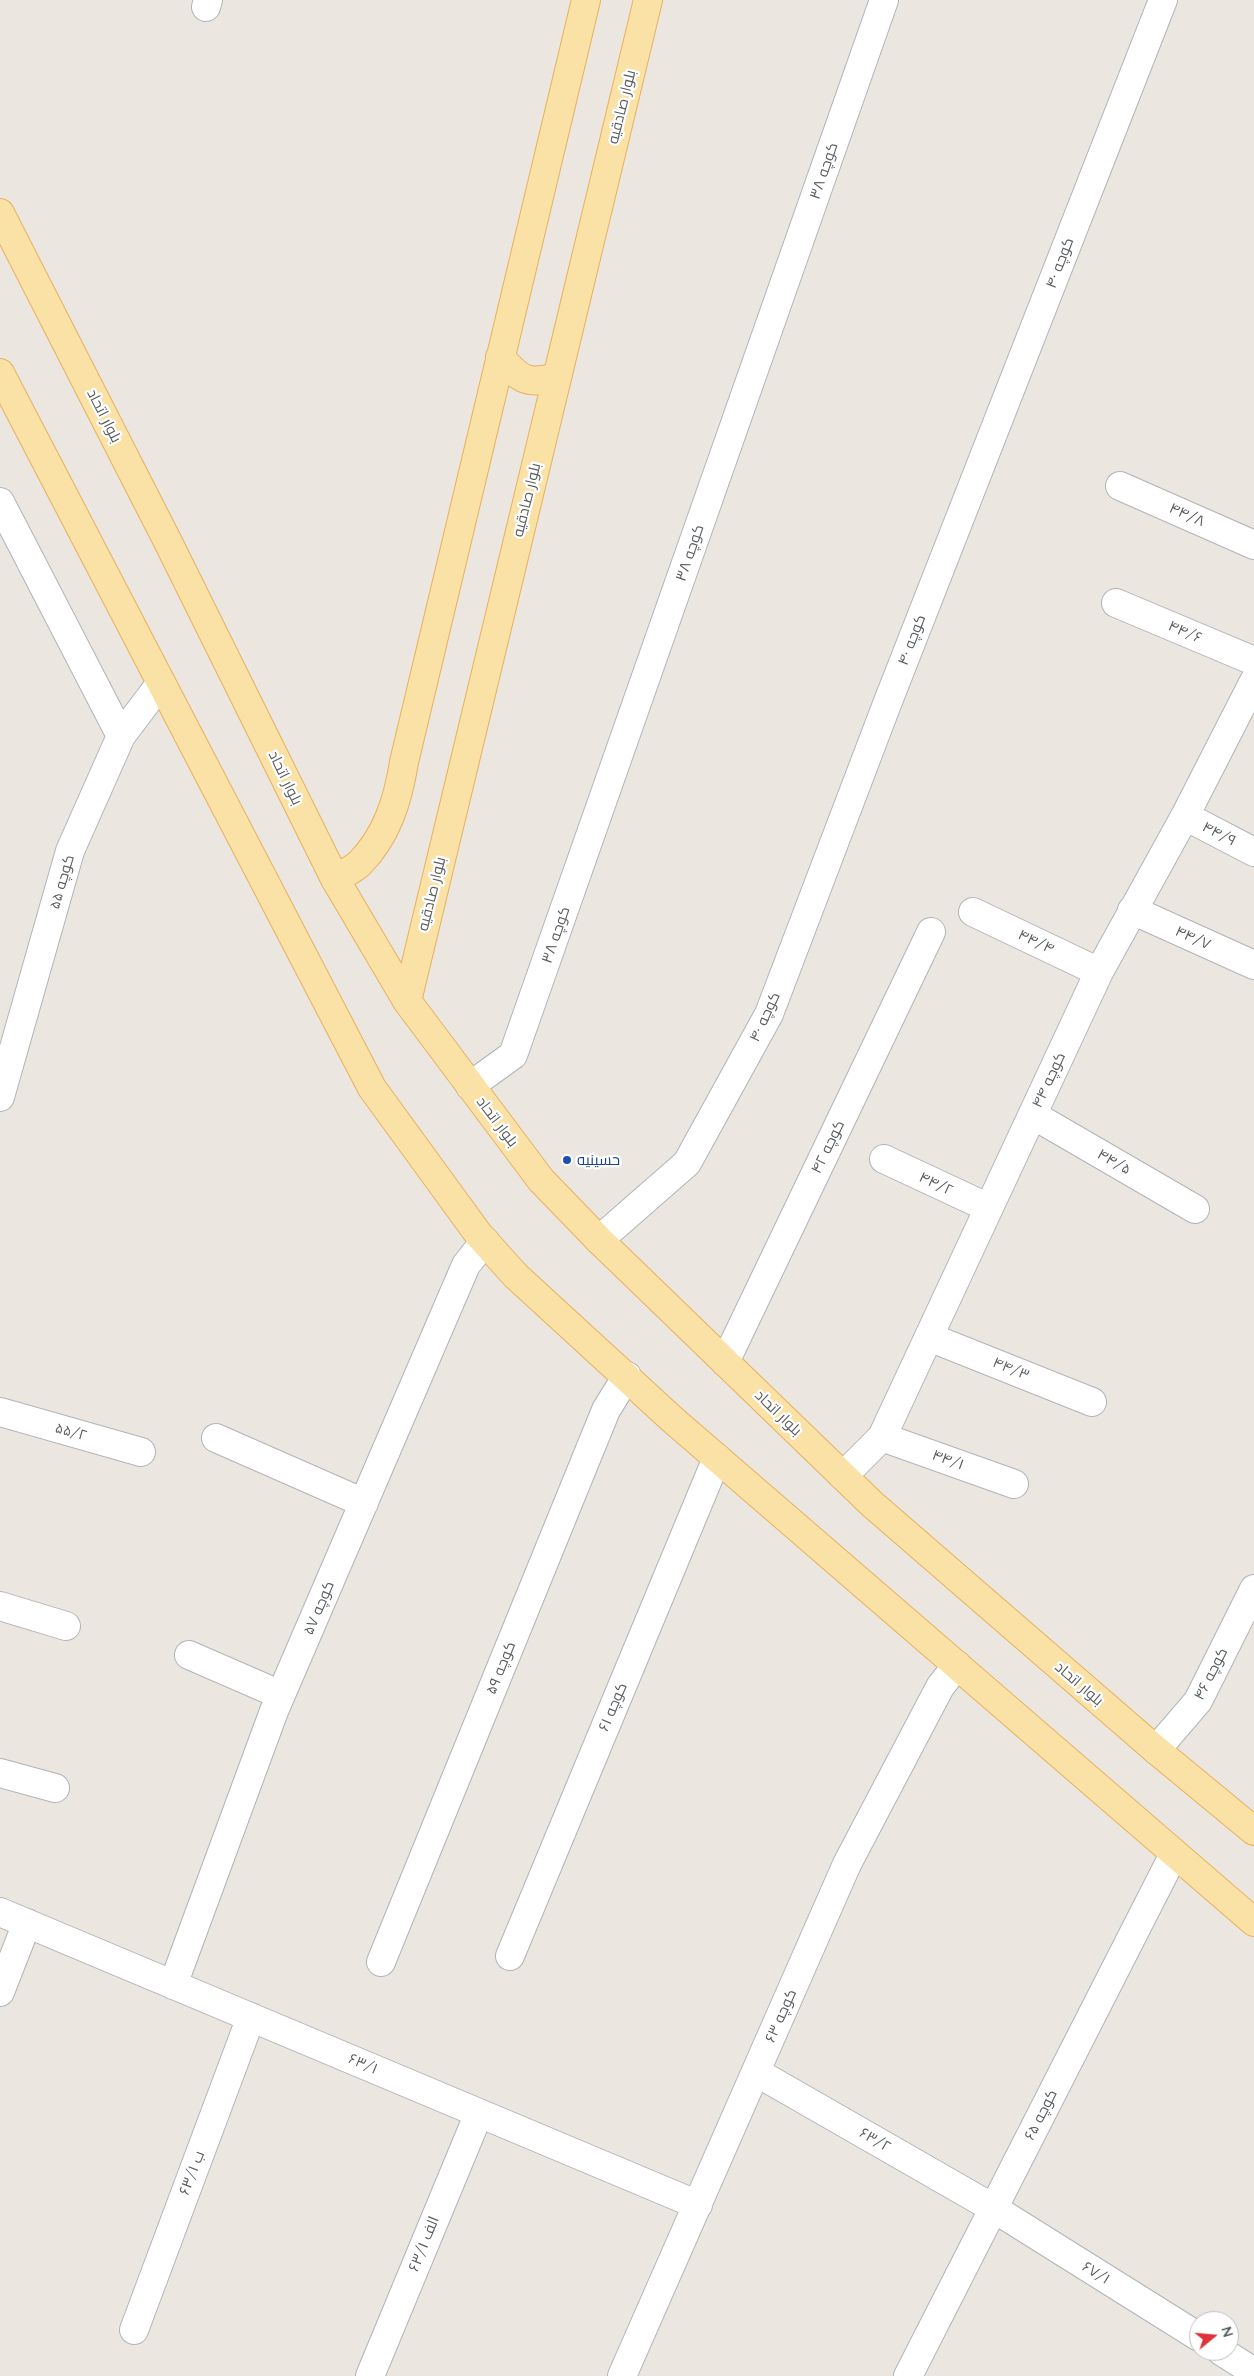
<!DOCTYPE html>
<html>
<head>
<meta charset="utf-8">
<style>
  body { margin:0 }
  #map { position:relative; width:1254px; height:2376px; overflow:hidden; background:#ebe7e0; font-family:Quicksand,sans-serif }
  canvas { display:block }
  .north { position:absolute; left:1189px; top:2311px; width:50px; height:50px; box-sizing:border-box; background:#fff; border:1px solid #bdbebf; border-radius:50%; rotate:73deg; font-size:14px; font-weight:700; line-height:20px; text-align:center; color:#595d60 }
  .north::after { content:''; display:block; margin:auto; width:18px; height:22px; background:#de333a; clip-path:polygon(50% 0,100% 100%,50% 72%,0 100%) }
</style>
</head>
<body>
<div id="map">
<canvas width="1254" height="2376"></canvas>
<div class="north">N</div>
</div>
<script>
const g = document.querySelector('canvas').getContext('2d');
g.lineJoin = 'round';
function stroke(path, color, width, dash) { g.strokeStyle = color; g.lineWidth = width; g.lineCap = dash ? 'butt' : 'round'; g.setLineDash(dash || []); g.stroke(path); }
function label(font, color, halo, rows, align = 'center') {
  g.font = font + ' Quicksand,Cairo,sans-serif'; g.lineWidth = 4.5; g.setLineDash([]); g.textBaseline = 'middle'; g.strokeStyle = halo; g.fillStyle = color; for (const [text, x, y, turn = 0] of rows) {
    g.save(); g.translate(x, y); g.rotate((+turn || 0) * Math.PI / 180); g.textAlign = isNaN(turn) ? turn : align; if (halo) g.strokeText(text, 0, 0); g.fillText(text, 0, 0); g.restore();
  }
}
const minor = new Path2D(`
  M206,7L208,0
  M1120,486L1254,545
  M0,502L121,736
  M1116,603L1254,661
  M1185,816L1254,852
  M1132,910L1254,965
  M973,912L1099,972
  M470,1086L513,1055L884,0
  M0,1097L70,851L121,736L161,683
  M1033,1115L1195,1209
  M884,1159L989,1208
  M599,1240L687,1163L769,1014L887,704L1163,0
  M929,1337L1092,1402
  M725,1362L931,932
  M0,1412L141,1452
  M882,1437L1014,1484
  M216,1438L364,1503
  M843,1476L882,1437L1099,972L1185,816L1254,681
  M0,1606L66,1626
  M189,1655L281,1695
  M1156,1750L1198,1701L1254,1589
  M0,1773L55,1788
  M0,1912L698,2205
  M510,1956L717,1458
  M381,1962L606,1410L627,1376
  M173,1985L274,1711L466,1265L485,1241
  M0,1992L27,1923
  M756,2072L993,2208L1199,2337
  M134,2330L251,2017
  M1221,2351L1254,2372
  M370,2376L479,2113
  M622,2376L847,1864L940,1687L957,1665
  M908,2376L1174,1854`);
const major = new Path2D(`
  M0,213L167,540L335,879L407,1001L541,1180L599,1240L872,1504L1156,1750L1254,1831
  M500,357C521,380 526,385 557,377
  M0,373L372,1088L479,1235L516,1276L673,1420L1254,1922
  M335,879C343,874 352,870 359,864C387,836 398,800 404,762L586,0
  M407,1001L648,0`);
stroke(minor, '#b1b4b7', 30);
stroke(major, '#e8b05c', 30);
stroke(minor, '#fff', 28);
stroke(major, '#fae2a6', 28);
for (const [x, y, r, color] of [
  [567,1160,5,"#1a4fb4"]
]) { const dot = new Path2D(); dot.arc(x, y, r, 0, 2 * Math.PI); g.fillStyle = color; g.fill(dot); stroke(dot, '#fff', 2); }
label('15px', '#595d60', '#fff', [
  ["بلوار صادقیه",622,107,-76],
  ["کوچه ۳۸",824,171,-71],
  ["کوچه ۴۰",1060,263,-69],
  ["بلوار اتحاد",104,416,63],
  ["بلوار صادقیه",527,500,-76],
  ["۴۴/۸",1187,515,24],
  ["کوچه ۳۸",690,553,-71],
  ["۴۴/۶",1185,632,23],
  ["کوچه ۴۰",912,640,-69],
  ["بلوار اتحاد",285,778,64],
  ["۴۴/۹",1219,834,27],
  ["کوچه ۵۵",62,882,-74],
  ["بلوار صادقیه",432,894,-76],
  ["کوچه ۳۸",556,935,-71],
  ["۴۴/۷",1193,938,24],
  ["۴۴/۴",1036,942,25],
  ["کوچه ۴۰",765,1017,-65],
  ["کوچه ۴۴",1049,1080,-65],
  ["بلوار اتحاد",497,1122,53],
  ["کوچه ۴۲",828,1147,-64],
  ["۴۴/۵",1114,1162,30],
  ["۴۴/۲",936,1184,25],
  ["۴۴/۳",1011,1369,22],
  ["بلوار اتحاد",778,1413,44],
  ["۵۵/۲",71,1432,16],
  ["۴۴/۱",948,1460,20],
  ["کوچه ۵۷",319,1608,-67],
  ["کوچه ۵۹",501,1668,-68],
  ["کوچه ۴۶",1211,1674,-63],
  ["بلوار اتحاد",1079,1684,41],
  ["کوچه ۶۱",613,1707,-67],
  ["کوچه ۶۳",781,2016,-66],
  ["۶۳/۱",363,2064,23],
  ["کوچه ۶۵",1041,2115,-63],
  ["۶۳/۲",875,2140,30],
  ["۶۳/۱ ب",192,2173,-69],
  ["۶۳/۱ الف",424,2244,-68],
  ["۶۷/۱",1096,2273,32]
]);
label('15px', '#164399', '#fff', [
  ["حسینیه",577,1160]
], 'left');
</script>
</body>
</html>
